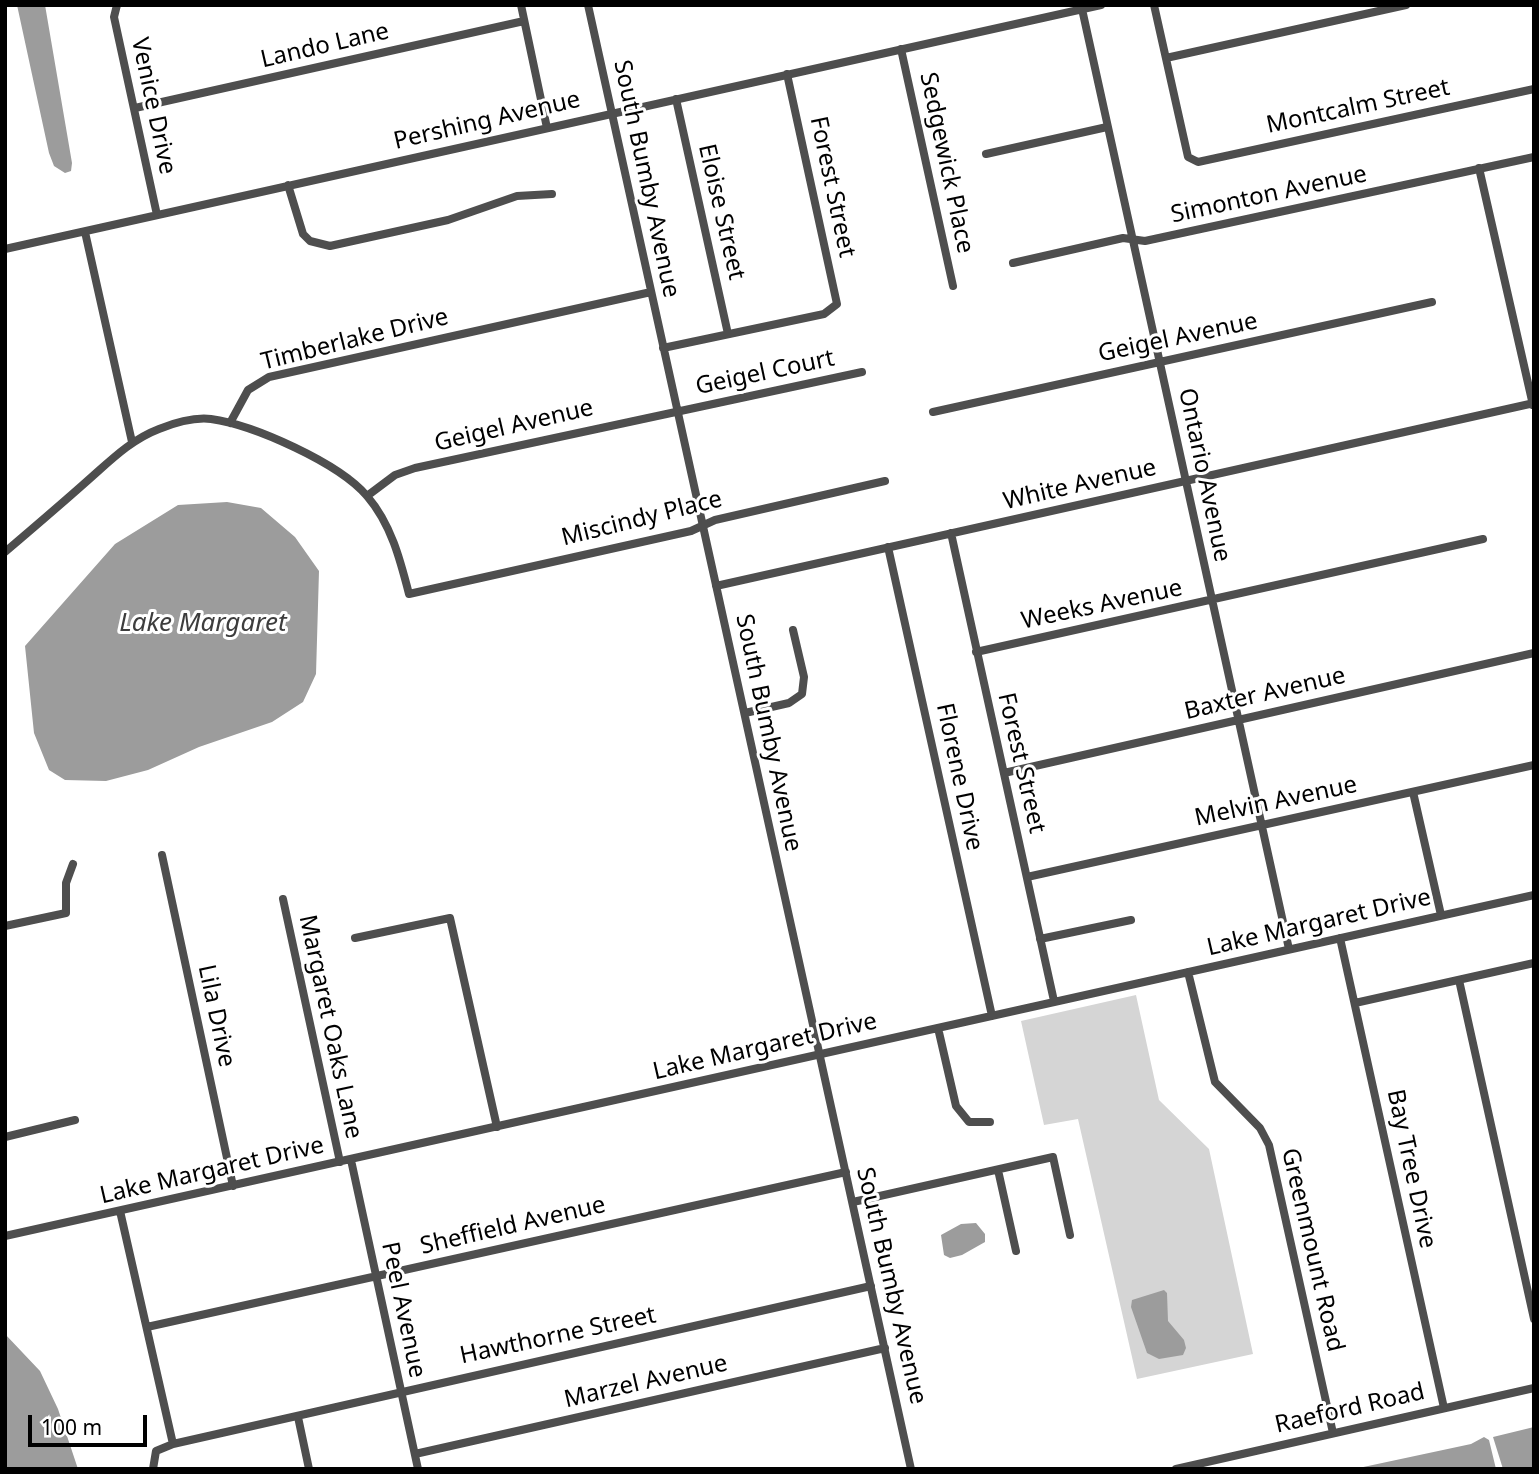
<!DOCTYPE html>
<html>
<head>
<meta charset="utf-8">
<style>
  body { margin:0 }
  #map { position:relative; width:1539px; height:1474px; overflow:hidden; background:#fff; font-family:"Noto Sans",sans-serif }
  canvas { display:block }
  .frame { position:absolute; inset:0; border:7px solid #000; pointer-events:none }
  .scale { position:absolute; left:28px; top:1415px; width:119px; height:32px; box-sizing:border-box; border:4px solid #000; border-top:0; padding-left:9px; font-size:21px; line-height:24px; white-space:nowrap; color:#000; -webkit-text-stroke:5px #fff; paint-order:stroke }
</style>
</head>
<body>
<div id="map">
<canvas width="1539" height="1474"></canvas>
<div class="frame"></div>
<div class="scale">100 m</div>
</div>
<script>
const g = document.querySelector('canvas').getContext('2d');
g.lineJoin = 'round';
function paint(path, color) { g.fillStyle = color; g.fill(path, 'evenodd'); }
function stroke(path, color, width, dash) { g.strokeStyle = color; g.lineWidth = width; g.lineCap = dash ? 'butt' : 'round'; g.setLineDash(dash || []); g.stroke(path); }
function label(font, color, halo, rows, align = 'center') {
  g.font = font + ' "Noto Sans",sans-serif'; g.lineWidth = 6; g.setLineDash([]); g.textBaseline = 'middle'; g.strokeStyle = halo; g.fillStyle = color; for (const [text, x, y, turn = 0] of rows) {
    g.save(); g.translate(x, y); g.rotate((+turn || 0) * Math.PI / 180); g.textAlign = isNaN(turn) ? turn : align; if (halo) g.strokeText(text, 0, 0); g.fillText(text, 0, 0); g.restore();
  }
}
paint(new Path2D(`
  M1136,995L1159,1100L1209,1149L1253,1354L1137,1379L1078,1119L1044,1125L1021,1021Z`), '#d5d5d5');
paint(new Path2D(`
  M17,5H45L72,163L71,171L65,173L54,166L49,153Z
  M227,502L261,508L295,537L319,571L316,674L303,702L272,722L199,747L148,770L106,781L65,780L49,770L34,733L25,646L115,544L178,505Z
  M976,1223L985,1234V1242L962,1255L950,1258L944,1255L941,1235L961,1224Z
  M1164,1290L1167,1293L1168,1321L1184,1340L1186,1348L1183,1355L1159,1359L1147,1353L1131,1307L1132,1300Z
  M5,1334L40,1371L58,1409L78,1469H5Z
  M1534,1427V1469H1503L1493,1437Z
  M1484,1437L1489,1440L1496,1469H1354L1471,1444Z`), '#9c9c9c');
stroke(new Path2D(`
  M117,5L114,17L157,215
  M521,5L547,128
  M588,5L911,1469
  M1154,5L1188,157L1198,162L1534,89
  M1082,9L1289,949
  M901,49L953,286
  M1166,58L1406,5
  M676,99L728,334
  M135,108L524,21
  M986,154L1107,127
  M1479,168L1533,405
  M288,185L303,234L310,241L330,246L448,220L517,196L552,194
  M85,232L132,442
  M5,249L1101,5
  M1013,263L1123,238L1145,241L1534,157
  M663,348L824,314L837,304L787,74
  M933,412L1432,302
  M230,423L248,390L269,377L651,292
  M367,496L395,475L415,468L862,372
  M951,533L1054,1001
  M888,547L992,1016
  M5,552C32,529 59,506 86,482C109,462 130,440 159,429C174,423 194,417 211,419C254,425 339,463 367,496C391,524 400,559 409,594L691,531L715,520L885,481
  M716,586L1534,403
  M976,652L1483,539
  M745,713L789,703L802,694L804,677L793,630
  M1004,773L1534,653
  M1413,792L1441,915
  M162,855L233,1186
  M1027,877L1534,765
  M283,899L340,1162
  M5,926L66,913V883L73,864
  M355,938L450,918L497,1127
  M1340,938L1444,1408
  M1040,939L1131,920
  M1188,972L1215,1082L1260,1128L1269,1145L1333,1433
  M1459,980L1534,1319
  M1355,1003L1534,963
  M938,1028L956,1106L969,1122H990
  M5,1137L75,1120
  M351,1160L418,1469
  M998,1170L1016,1251
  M853,1202L1053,1157L1070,1235
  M120,1211L173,1444
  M5,1236L1534,895
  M147,1327L846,1172
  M298,1417L309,1469
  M415,1454L885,1348
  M153,1469L156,1451L173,1444L871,1286
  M1176,1469L1534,1388`), '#4e4e4e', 8);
label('24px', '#000', '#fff', [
  ["Lando Lane",325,46,-13],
  ["Venice Drive",153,106,78],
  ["Montcalm Street",1358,107,-12],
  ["Pershing Avenue",487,121,-13],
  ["Sedgewick Place",946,163,78],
  ["South Bumby Avenue",646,179,78],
  ["Forest Street",832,187,78],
  ["Simonton Avenue",1269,195,-12],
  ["Eloise Street",721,212,77],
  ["Geigel Avenue",1178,338,-12],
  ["Timberlake Drive",355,340,-14],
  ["Geigel Court",765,373,-12],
  ["Geigel Avenue",514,426,-13],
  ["Ontario Avenue",1204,475,78],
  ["White Avenue",1080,485,-13],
  ["Miscindy Place",642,519,-14],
  ["Weeks Avenue",1102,605,-12],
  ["Baxter Avenue",1265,694,-13],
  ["South Bumby Avenue",768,733,78],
  ["Forest Street",1021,763,77],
  ["Florene Drive",959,777,78],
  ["Melvin Avenue",1276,802,-12],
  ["Lake Margaret Drive",1319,923,-13],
  ["Lila Drive",216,1016,78],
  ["Margaret Oaks Lane",330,1027,78],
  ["Lake Margaret Drive",765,1047,-13],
  ["Bay Tree Drive",1411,1169,78],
  ["Lake Margaret Drive",212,1171,-13],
  ["Sheffield Avenue",513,1226,-13],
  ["Greenmount Road",1312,1250,77],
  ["South Bumby Avenue",891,1286,77],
  ["Peel Avenue",403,1310,78],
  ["Hawthorne Street",558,1336,-12],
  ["Marzel Avenue",646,1382,-13],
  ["Raeford Road",1350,1409,-13]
]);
label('italic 26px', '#3d3d3d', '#fff', [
  ["Lake Margaret",203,624]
]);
</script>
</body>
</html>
